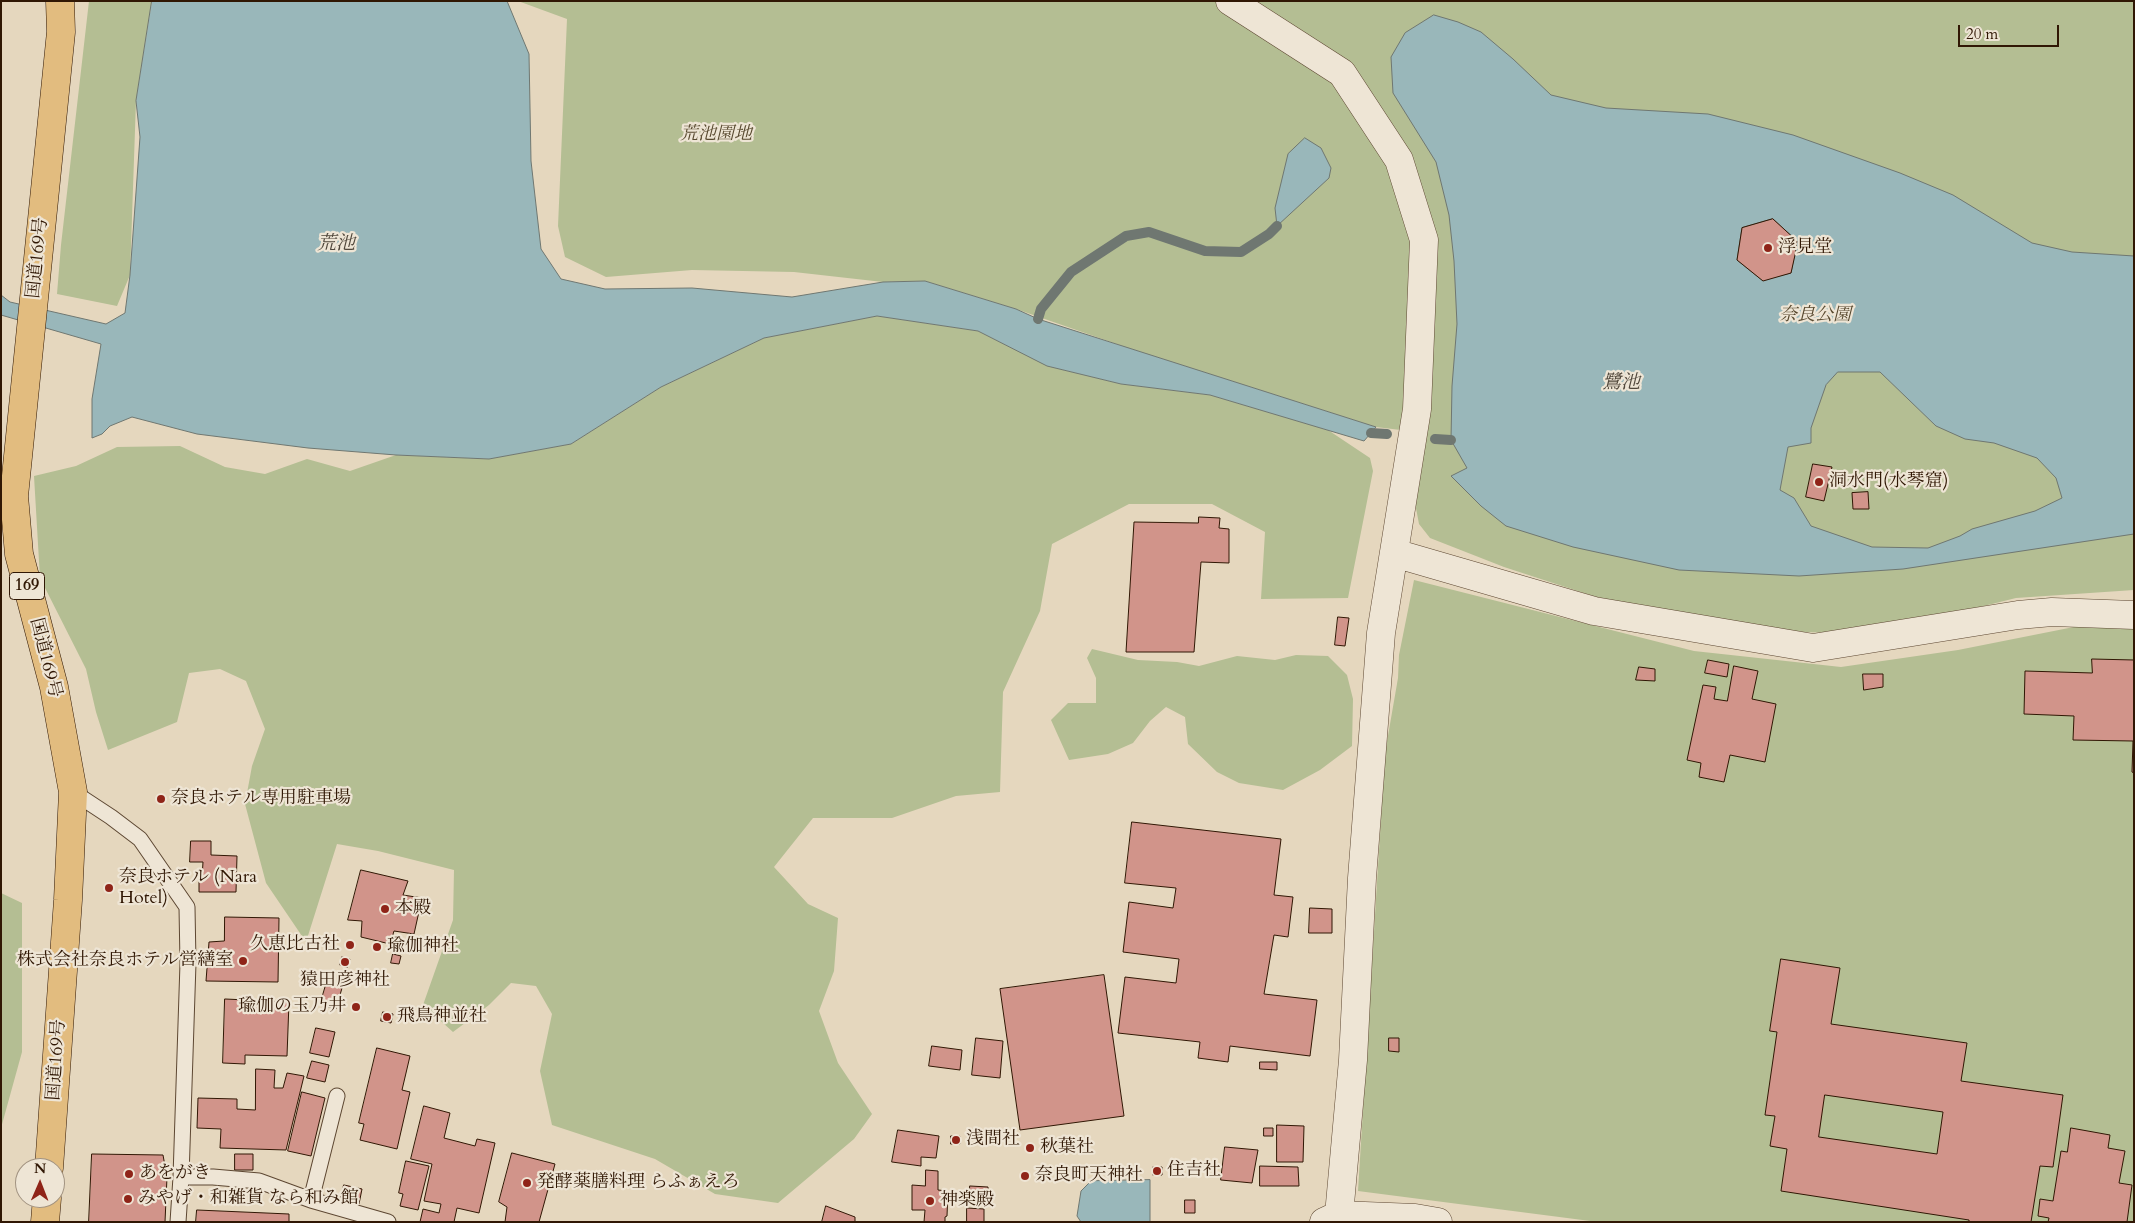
<!DOCTYPE html>
<html>
<head>
<meta charset="utf-8">
<style>
  body { margin:0 }
  #map { position:relative; width:2135px; height:1223px; overflow:hidden; background:#e5d7be; font-family:Cardo,serif }
  canvas { display:block }
  .frame { position:absolute; inset:0; border:2px solid #301704; pointer-events:none }
  .north { position:absolute; left:15px; top:1158px; width:50px; height:50px; box-sizing:border-box; background:#eee5d5; border:1px solid #a29381; border-radius:50%; rotate:1deg; font-size:14px; font-weight:700; line-height:20px; text-align:center; color:#301704 }
  .north::after { content:''; display:block; margin:auto; width:18px; height:22px; background:#8f2418; clip-path:polygon(50% 0,100% 100%,50% 72%,0 100%) }
  .scale { position:absolute; left:1958px; top:25px; width:101px; height:22px; box-sizing:border-box; border:2px solid #301704; border-top:0; padding-left:6px; font-size:15px; line-height:18px; white-space:nowrap; color:#301704; -webkit-text-stroke:4px #eee5d5; paint-order:stroke }
</style>
</head>
<body>
<div id="map">
<canvas width="2135" height="1223"></canvas>
<div class="frame"></div>
<div class="north">N</div>
<div class="scale">20 m</div>
</div>
<script>
const g = document.querySelector('canvas').getContext('2d');
g.lineJoin = 'round';
function paint(path, color) { g.fillStyle = color; g.fill(path, 'evenodd'); }
function stroke(path, color, width, dash) { g.strokeStyle = color; g.lineWidth = width; g.lineCap = dash ? 'butt' : 'round'; g.setLineDash(dash || []); g.stroke(path); }
function label(font, color, halo, rows, align = 'center') {
  g.font = font + ' Cardo,"Noto Serif JP",serif'; g.lineWidth = 4.5; g.setLineDash([]); g.textBaseline = 'middle'; g.strokeStyle = halo; g.fillStyle = color; for (const [text, x, y, turn = 0] of rows) {
    g.save(); g.translate(x, y); g.rotate((+turn || 0) * Math.PI / 180); g.textAlign = isNaN(turn) ? turn : align; if (halo) g.strokeText(text, 0, 0); g.fillText(text, 0, 0); g.restore();
  }
}
paint(new Path2D(`
  M89,1H152L136,101L130,275L117,306L57,294L61,245Z
  M518,1H2134V590L2016,598L1871,634L1804,632L1743,625L1596,597L1504,567L1430,538L1419,524L1415,503L1425,433L1376,427L1131,349L1016,309L925,281L883,282L794,272L692,270L606,277L565,257L558,226L567,19Z
  M877,316L978,331L1048,366L1121,384L1210,395L1328,430L1370,458L1373,471L1348,598L1261,599L1265,532L1212,504H1129L1052,544L1040,611L1003,692L1000,792L956,796L892,818H813L774,867L808,904L838,918L834,971L819,1011L838,1063L872,1114L854,1139L778,1203L715,1194L655,1159L552,1125L540,1071L552,1014L536,986L511,983L489,1005L453,1032L423,1005L453,920L454,870L378,851L337,844L306,942L266,883L245,804L252,766L265,729L246,681L220,669L189,673L177,722L108,750L96,712L86,669L40,578L34,476L76,466L117,447L180,446L225,467L265,474L307,459L350,471L396,455L489,459L571,444L661,387L764,338Z
  M1414,580L1694,651L1841,667L1958,650L2089,624L2134,625V1222H1598L1358,1191L1385,753L1398,678L1399,655Z
  M1092,649L1138,660L1177,662L1199,666L1237,656L1275,660L1296,655L1328,656L1347,675L1353,699L1352,746L1320,770L1283,790L1239,783L1217,772L1188,744L1185,717L1166,707L1150,721L1133,743L1108,754L1069,760L1051,720L1068,703H1096V678L1087,658Z
  M1,893L22,903V1052L1,1128Z`), '#b4be93');
const water = new Path2D(`
  M152,1H507L529,54L531,161L541,249L561,279L605,289L692,288L792,297L883,282L925,281L1016,309L1038,319L1376,427L1364,441L1210,395L1121,384L1047,366L978,331L877,316L764,338L661,387L571,444L489,459L396,455L308,448L197,434L132,417L110,426L102,434L92,438V399L101,344L1,315V295L10,302L106,324L125,313L130,275L140,137L136,101Z
  M1434,15L1458,22L1481,32L1513,59L1551,95L1606,108L1708,114L1793,135L1900,173L1953,195L2032,243L2072,252L2134,256V534L1903,569L1799,576L1679,570L1573,547L1506,526L1481,506L1451,476L1467,468L1451,440L1452,386L1457,324L1454,261L1449,215L1436,162L1393,93L1391,57L1405,33ZM1773,219L1797,241L1791,273L1762,280L1737,260L1742,228ZM1838,372H1880L1936,426L1965,439L1994,443L2037,458L2056,478L2062,498L2035,511L1972,529L1960,536L1928,548L1872,547L1811,526L1794,498L1780,490L1788,447L1811,443V428L1826,385Z
  M1305,138L1321,148L1331,168L1329,178L1277,226L1275,208L1288,154Z
  M1150,1180V1222H1081L1077,1216L1081,1191L1091,1181Z`);
paint(water, '#99b7ba');
stroke(water, '#6f7771', 1);
stroke(new Path2D(`
  M1038,319L1041,309L1071,272L1126,236L1149,232L1205,251L1241,252L1269,234L1277,226
  M1371,433L1387,434
  M1435,439L1451,440`), '#6f7771', 10);
const building = new Path2D(`
  M1773,219L1797,241L1795,255L1791,273L1763,281L1737,260L1742,228Z
  M1813,464L1832,467L1824,501L1806,497Z
  M1868,492L1869,509H1853L1852,493Z
  M1199,517L1220,518L1219,528L1229,529V563L1201,562L1194,652H1126L1134,522L1198,523Z
  M1338,617L1349,618L1345,646L1335,645Z
  M2092,659L2134,660V773L2132,772L2133,741L2073,740L2074,716L2024,714L2025,671L2092,673Z
  M1708,660L1729,664L1727,677L1705,673Z
  M1734,666L1758,671L1752,699L1776,704L1765,762L1730,755L1724,782L1699,777L1701,763L1687,760L1703,685L1716,687L1714,699L1727,701Z
  M1639,667L1655,669V681L1636,680Z
  M1863,674H1883V687L1864,690Z
  M1132,822L1281,839L1274,895L1293,897L1288,937L1274,935L1264,994L1317,1000L1310,1056L1230,1046L1228,1062L1198,1058L1200,1042L1118,1033L1125,977L1176,983L1179,959L1123,952L1129,902L1173,908L1176,888L1125,883Z
  M191,841H211V855L237,856L236,892H199V878H202L203,862H190Z
  M361,870L408,881L403,895L422,898L414,934L394,931L390,944L361,937L362,921L348,920Z
  M1310,908L1332,909V933H1309Z
  M225,917L279,918L278,982L206,981L209,942L224,941Z
  M393,954L401,956L399,964L391,963Z
  M342,957L350,959L347,968L340,965Z
  M1781,959L1840,968L1831,1024L1967,1043L1961,1081L2063,1095L2053,1167L2040,1166L2031,1222H1969V1220L1781,1191L1787,1149L1770,1146L1775,1116L1765,1115L1777,1032L1770,1031ZM1825,1095L1943,1112L1937,1154L1819,1137Z
  M1104,975L1124,1116L1020,1130L1000,989Z
  M326,985L342,988L336,1009L320,1005Z
  M225,999L289,1002L287,1056L245,1055V1064L223,1063Z
  M383,1012L393,1014L391,1023L381,1021Z
  M316,1028L335,1032L329,1057L310,1053Z
  M976,1038L1003,1041L1000,1078L972,1075Z
  M1389,1038H1399V1052L1389,1051Z
  M932,1046L962,1050L960,1070L929,1066Z
  M377,1048L410,1056L402,1090L410,1092L397,1149L360,1140L364,1124L359,1123Z
  M312,1061L329,1065L325,1082L307,1078Z
  M1260,1062H1277V1070L1260,1069Z
  M256,1069L275,1070L274,1088H283L287,1073L304,1076L286,1150L220,1148L221,1129L197,1128L198,1098L237,1099V1109L255,1110Z
  M302,1092L325,1098L311,1156L288,1151Z
  M424,1106L450,1113L444,1138L475,1146L477,1139L495,1143L479,1213L457,1208L454,1222H420L423,1209L439,1213L441,1204L424,1201L432,1164L411,1159Z
  M1277,1125L1304,1126L1303,1162H1277Z
  M1264,1128H1273V1136H1264Z
  M2071,1128L2110,1135L2108,1148L2125,1151L2119,1183L2132,1185L2127,1222H2048L2049,1218L2038,1216L2040,1199L2053,1201L2061,1151L2067,1152Z
  M898,1130L939,1136L936,1158L921,1157V1166L892,1162Z
  M951,1136H960V1144H951Z
  M1225,1147L1258,1150L1252,1183L1221,1180Z
  M512,1153L555,1164L539,1222H505L507,1207L499,1202Z
  M92,1154L163,1155L167,1177L165,1222H89Z
  M235,1154H253V1170H235Z
  M406,1161L429,1166L418,1210L400,1206L403,1194L399,1193Z
  M1260,1166L1298,1167L1299,1186H1260Z
  M1153,1167H1162V1175H1153Z
  M926,1170L938,1171V1190L948,1191L947,1216L945,1217V1222H924L925,1210H912V1185L925,1186Z
  M344,1185L362,1189L359,1204L340,1200Z
  M970,1186L988,1187V1199L970,1198Z
  M1185,1200H1195V1213H1185Z
  M826,1206L855,1217V1222H822Z
  M967,1208L984,1209V1222H967Z
  M197,1210L289,1214V1222H196Z`);
paint(building, '#d1948a');
stroke(building, '#301704', 1);
const service = new Path2D(`
  M73,792L111,817L140,839L187,907L188,963L181,1177H213L259,1181L311,1200L388,1222
  M311,1200L337,1096
  M178,1222L181,1177`);
const minor = new Path2D(`
  M1230,1L1342,73L1399,160L1424,240L1417,409L1381,633L1362,878L1353,1060L1339,1215
  M1394,553L1594,611L1813,648L2018,615L2052,612L2134,615
  M1324,1222L1339,1215L1415,1218L1438,1222`);
const trunk = new Path2D(`
  M49,1168L68,900L73,792L54,687L19,554L14,496L61,32L60,1
  M45,1222L47,1198`);
stroke(service, '#5d4732', 17);
stroke(minor, '#5d4732', 29);
stroke(trunk, '#301704', 29);
stroke(service, '#eee5d5', 15);
stroke(minor, '#eee5d5', 28);
stroke(trunk, '#e2bc7f', 28);
for (const [x, y, r, color] of [
  [1768,248,5,"#8f2418"],
  [1819,482,5,"#8f2418"],
  [161,799,5,"#8f2418"],
  [109,888,5,"#8f2418"],
  [385,909,5,"#8f2418"],
  [350,945,5,"#8f2418"],
  [377,947,5,"#8f2418"],
  [243,961,5,"#8f2418"],
  [345,962,5,"#8f2418"],
  [356,1007,5,"#8f2418"],
  [387,1017,5,"#8f2418"],
  [956,1140,5,"#8f2418"],
  [1030,1148,5,"#8f2418"],
  [1157,1171,5,"#8f2418"],
  [129,1174,5,"#8f2418"],
  [1025,1176,5,"#8f2418"],
  [527,1183,5,"#8f2418"],
  [128,1199,5,"#8f2418"],
  [930,1201,5,"#8f2418"]
]) { const dot = new Path2D(); dot.arc(x, y, r, 0, 2 * Math.PI); g.fillStyle = color; g.fill(dot); stroke(dot, '#eee5d5', 2); }
for (const [x, y, w] of [
  [27,586,35]
]) { const box = new Path2D(); box.roundRect(x - w / 2, y - 13.5, w, 27, 4); g.fillStyle = '#eee5d5'; g.fill(box); stroke(box, '#301704', 1); }
label('bold 16px', '#301704', null, [
  ["169",27,586]
]);
label('italic 18px', '#58492f', '#eee5d5', [
  ["荒池園地",716,135],
  ["奈良公園",1815,316]
]);
label('18px', '#301704', '#eee5d5', [
  ["浮見堂",1778,248],
  ["洞水門(水琴窟)",1829,482],
  ["奈良ホテル専用駐車場",171,799],
  ["奈良ホテル (Nara",119,878],
  ["Hotel)",119,899],
  ["本殿",395,909],
  ["久恵比古社",340,945,"right"],
  ["瑜伽神社",387,947],
  ["株式会社奈良ホテル営繕室",233,961,"right"],
  ["猿田彦神社",345,981,"center"],
  ["瑜伽の玉乃井",346,1007,"right"],
  ["飛鳥神並社",397,1017],
  ["浅間社",966,1140],
  ["秋葉社",1040,1148],
  ["住吉社",1167,1171],
  ["あをがき",139,1174],
  ["奈良町天神社",1035,1176],
  ["発酵薬膳料理 らふぁえろ",537,1183],
  ["みやげ・和雑貨 なら和み館",138,1199],
  ["神楽殿",940,1201]
], 'left');
label('18px', '#301704', '#eee5d5', [
  ["国道169号",38,258,-84],
  ["国道169号",45,658,76],
  ["国道169号",57,1060,-86]
]);
label('italic 19px', '#50473b', '#eee5d5', [
  ["荒池",336,245],
  ["鷺池",1621,384]
]);
</script>
</body>
</html>
